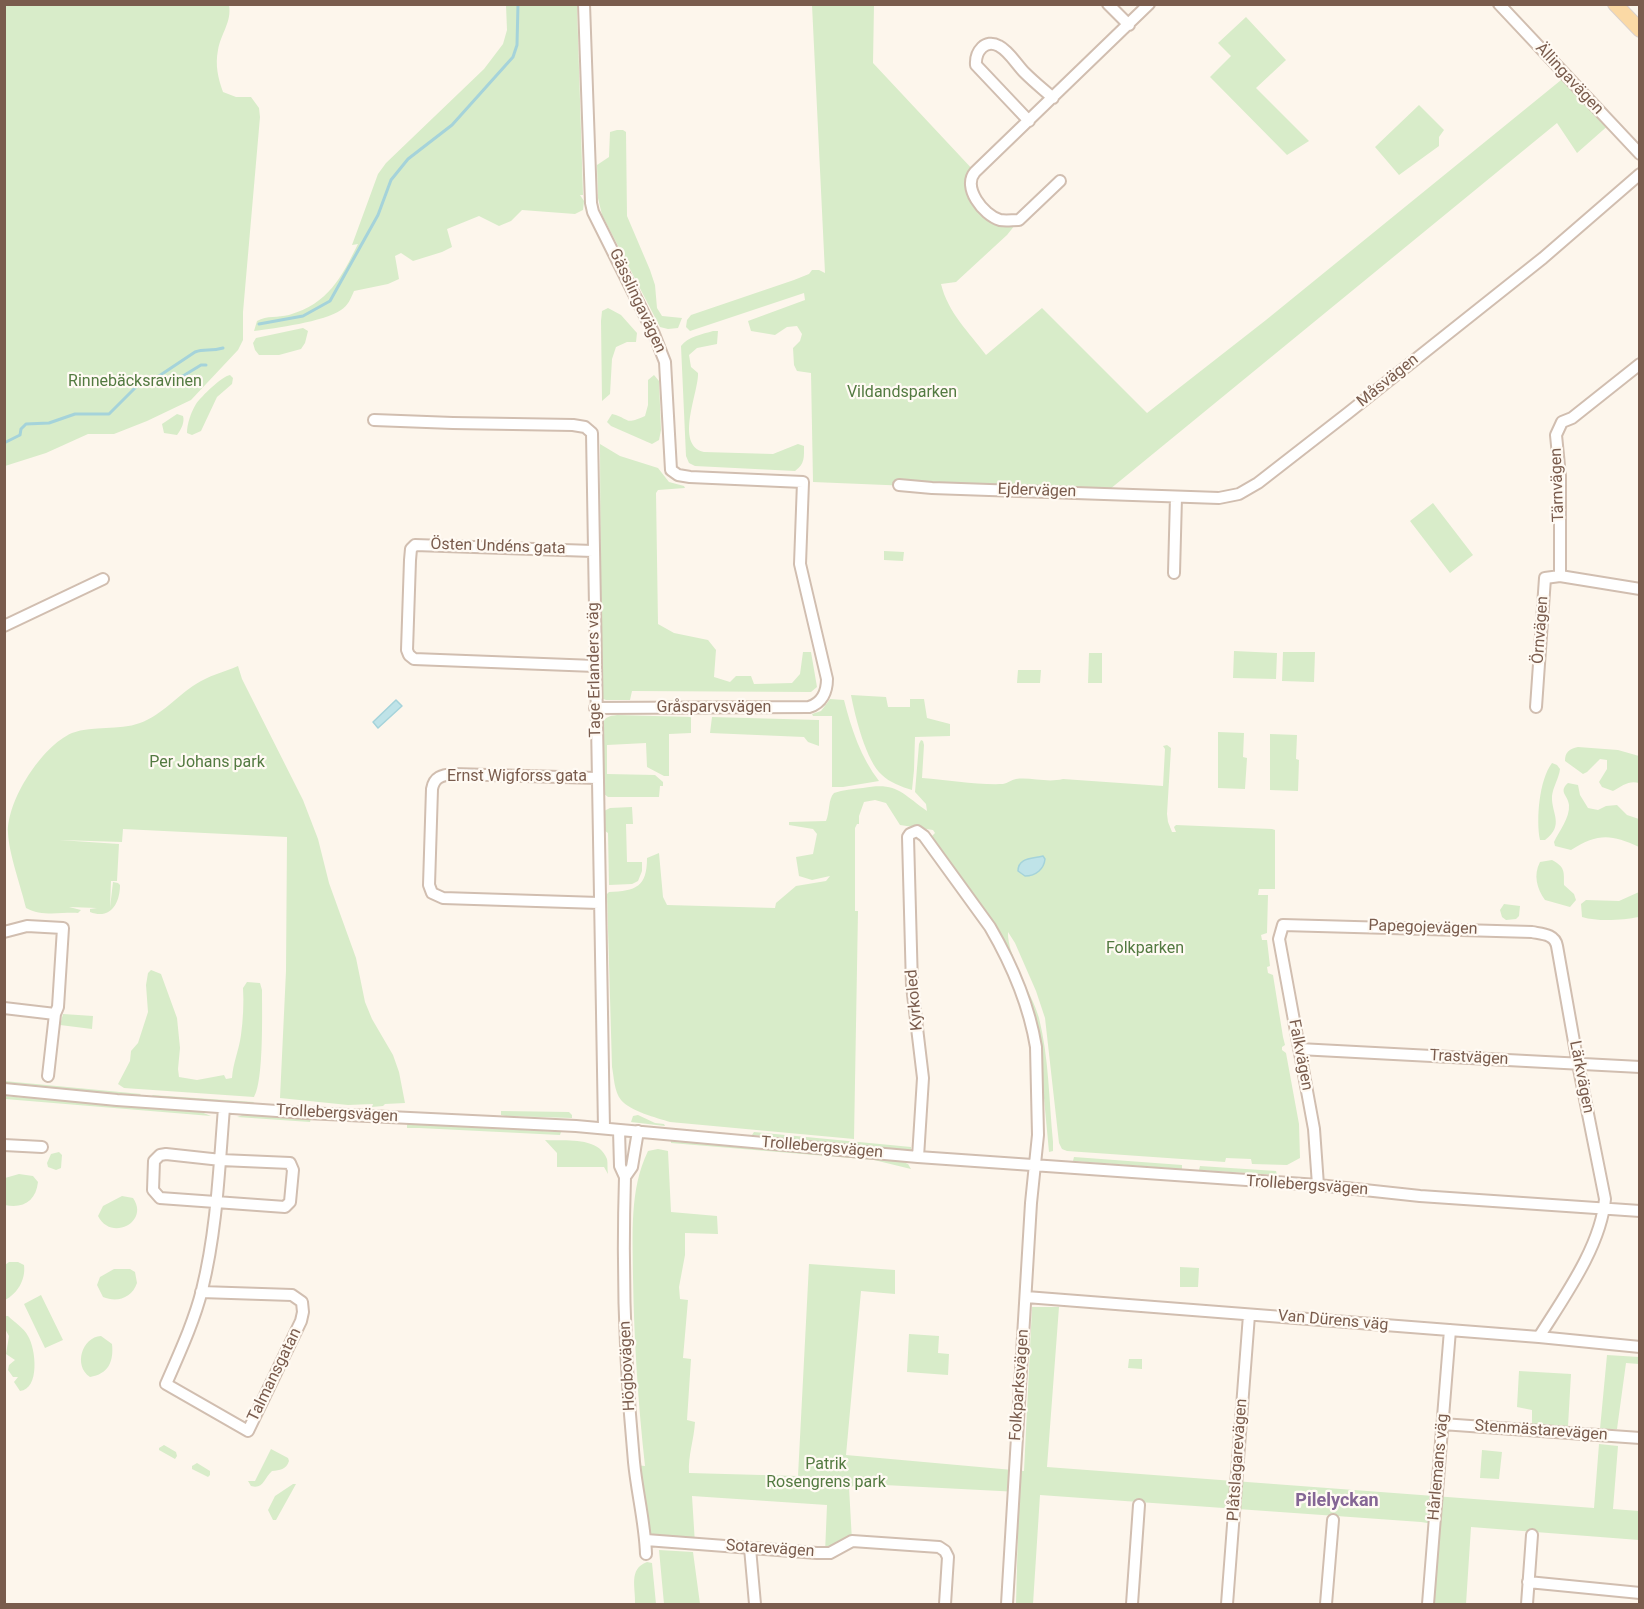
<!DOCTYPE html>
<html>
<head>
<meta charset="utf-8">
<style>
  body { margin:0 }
  #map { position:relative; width:1644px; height:1609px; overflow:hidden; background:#fdf6ec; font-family:Roboto,sans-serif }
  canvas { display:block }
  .frame { position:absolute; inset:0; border:6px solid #7a5c4d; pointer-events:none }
</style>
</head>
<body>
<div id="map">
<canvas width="1644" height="1609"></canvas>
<div class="frame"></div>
</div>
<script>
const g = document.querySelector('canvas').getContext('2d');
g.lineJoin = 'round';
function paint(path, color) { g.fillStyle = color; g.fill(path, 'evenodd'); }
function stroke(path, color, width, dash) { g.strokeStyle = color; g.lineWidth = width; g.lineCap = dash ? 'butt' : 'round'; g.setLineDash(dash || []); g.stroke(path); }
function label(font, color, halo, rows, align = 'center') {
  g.font = font + ' Roboto,sans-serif'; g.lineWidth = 4.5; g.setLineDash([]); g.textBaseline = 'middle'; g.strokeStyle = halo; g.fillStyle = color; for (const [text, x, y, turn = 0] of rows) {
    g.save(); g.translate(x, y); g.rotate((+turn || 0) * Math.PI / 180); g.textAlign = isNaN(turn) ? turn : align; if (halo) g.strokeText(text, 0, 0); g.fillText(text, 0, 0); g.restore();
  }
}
paint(new Path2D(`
  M5,4L229,5C232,22 221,33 218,50C215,65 218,78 223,92L236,97H251L259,108L260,117L243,312V340L238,350L191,400L147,421L114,434H88L46,453L5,466Z
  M506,5H577L583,195H580L584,201L583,210L575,214L522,210L511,221L499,226L479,216L447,229L452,247L442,252L413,261L401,253L395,256L399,279L388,284L354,291C351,298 348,306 341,310C323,322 276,328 254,331L257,321C267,315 278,318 289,315C329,303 341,278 358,244L352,245L378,174L386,163L484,69L503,44L507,30Z
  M812,5H874L873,63L975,172L970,180L989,214L1019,220L1007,235L956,282L941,284C948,313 969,332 986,355L1042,308L1147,413L1266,320L1566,76L1611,123L1577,153L1557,123L1104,494L813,482L811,373L797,371L794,365L793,348L800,341L802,334L797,326L787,327L775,335L751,331L748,321L805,300L804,293L690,331L686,327L687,320L691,315L794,280L809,274L812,270H819L825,273Z
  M1246,17L1286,60L1256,88L1309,141L1287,155L1210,77L1231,56L1218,43Z
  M1419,105L1444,130L1439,137V146L1399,175L1375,147Z
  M617,130H623L626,132L627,216L650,270L655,285L657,308L662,316L682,318L678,328L668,329L660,327L602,215L598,198L597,165L609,157L610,132Z
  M608,308L621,315L637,333L636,342H627L616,347L612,359L610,394L602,401L601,321L602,311Z
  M303,328L308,331L305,343L301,349L279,355H259L255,350L253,343L256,338Z
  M713,331H718L717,344L697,348L689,355L691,367L698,373C699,392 674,445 704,452L773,454L798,444L804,446C804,457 805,464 795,471L695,466L689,463L686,456L681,346C687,337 703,334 713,331Z
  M230,375L233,378L232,384L217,397L201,431L192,435L187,433C187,424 191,412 196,404C201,397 222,376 230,375Z
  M654,375L659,381L661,430L659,440L652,444L611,426L607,422L612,414C630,418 623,426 645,416L648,405V380Z
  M177,414L183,416C185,422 181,430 177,435L164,433L162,424Z
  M600,444L620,456L658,468L669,482L684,486L685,488L658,490L656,493L658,624L674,633L708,640L716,650L714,677L730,682L736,676H751L754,684L792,683L800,674L803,652H811L817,687L811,692L632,691L630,700H606L601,698Z
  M1433,503L1473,555L1450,573L1410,521Z
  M884,551L904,552L903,561L884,560Z
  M1234,651L1277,653L1276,679L1233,678Z
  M1283,652H1315L1314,682L1282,681Z
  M1089,653H1102V683H1088Z
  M238,666L242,679L303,800L318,839L329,883L356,958L365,1002L372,1019L393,1055L399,1072L405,1103L385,1104L383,1106L372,1107L373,1104L348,1105L280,1098L286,971L287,837L123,829L122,842L59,840L119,844L117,881H111L110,908L113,882L118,883L120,885C120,904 110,920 90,912V909L97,908L69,907L81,910L78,913C61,912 42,917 26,908C21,887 9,854 8,833C7,800 42,746 72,733C94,725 118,731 140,723C162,715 177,696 196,684C208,676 224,672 238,666Z
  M1018,670H1041L1040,683H1017Z
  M851,695L886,697L888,707H910V699H924L927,718L950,724V736L915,737L914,770L912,790C902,787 889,782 882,775C866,761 855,716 851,695Z
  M830,699L844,700C851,728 861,758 879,781L843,787H832V716H813L812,714L821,711Z
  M617,715L691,717V733L669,734V776H664L647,767L646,743L607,745V774L655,775L663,782V786H660L659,797H608L604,794L602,725C604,717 609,716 617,715Z
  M712,717L819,720V746L808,742L804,737L710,733Z
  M1218,732L1244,733L1243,757L1247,758L1245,789L1218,788Z
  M1270,734L1297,735L1296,759L1299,760L1298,791L1270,790Z
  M921,740L923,741L924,745L922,778C949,780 976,785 1003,784C1008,783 1011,780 1016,779C1031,777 1047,783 1063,779L1163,786L1165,749L1163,746L1167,745L1171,748L1167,814L1168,822L1172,832H1176L1174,827L1176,825L1272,829L1275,830V889H1259L1258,895H1268L1267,933L1261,935L1262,940H1267L1270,966L1267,967L1268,973L1273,975L1283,1037L1285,1045L1282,1047V1050L1286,1053L1299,1124L1300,1158L1287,1165L1252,1164L1251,1159L1226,1158L1225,1162L1067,1151L1062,1149L1059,1143L1045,1018L1036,991L1015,943L1008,932C1007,956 1032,993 1039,1018C1049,1058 1049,1101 1053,1142V1151L1049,1152L1038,1034L1035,1017L1023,983L1001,934L931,837L935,833L933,830L900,825L886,803L875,800L864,802L859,816V824H857L855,828V911H858L854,1139L670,1122C657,1118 630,1111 621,1100C614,1091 614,1077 612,1067L607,894L609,892C636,891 647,887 647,858L659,853L663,897L667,905L775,908L776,903L796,886L826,881L830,876L812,880L799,876L796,857L813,854L817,834L813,829L789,825V822L826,821C830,812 828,799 834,793C843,790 853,789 863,788C897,782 901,793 927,811L926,804L915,792L919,744Z
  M1578,747L1618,750L1639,756V783C1629,780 1622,786 1613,791L1602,787L1599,782L1607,769V760L1600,759L1587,772L1583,774L1565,761C1565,752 1569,749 1578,747Z
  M1552,763L1557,765L1560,769C1559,778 1553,787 1552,796C1551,813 1565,825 1545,840H1540C1536,820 1539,780 1552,763Z
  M1568,783L1578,785L1580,795L1588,808L1598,810L1606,806L1617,805L1627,815L1639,819V847C1611,834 1598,833 1571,850L1555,846L1554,842C1559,831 1570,818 1569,805C1568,795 1558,792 1568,783Z
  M632,807L633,824H626L627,862H642V871L638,881L632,884L609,885L608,833L605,831L604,811L610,808Z
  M1552,860C1565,867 1564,871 1564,885L1574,894L1576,900L1570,907L1545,900C1537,889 1533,875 1540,862Z
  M1639,892V917C1623,920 1599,922 1582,917L1581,904L1586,900L1619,901Z
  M1504,904L1520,906L1519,916L1516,919L1506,920L1502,917L1500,910Z
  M151,970L161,974L177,1018L180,1048L178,1069L179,1077L197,1080L224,1075L226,1079L232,1078C233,1063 239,1050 241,1035C243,1020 244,1003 243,988L247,982L260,983L262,990C262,1011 264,1081 254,1097L124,1088L118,1084L130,1061L131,1051L138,1043L148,1012L146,985L148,973Z
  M63,1014L93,1016L92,1029L60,1025Z
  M4,1081L141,1094L138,1097L5,1085Z
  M152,1095L254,1102L252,1105L154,1098Z
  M4,1096L201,1112L211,1116L5,1099Z
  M501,1111L569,1112L572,1115V1118L506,1116L501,1115Z
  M243,1115H247L311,1119L310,1122L237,1117Z
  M638,1115L655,1123L664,1124L665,1126L631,1122L633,1116Z
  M407,1124L561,1132L560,1135L419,1128H407Z
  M754,1132L911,1147V1150L752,1135Z
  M545,1140C564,1141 599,1136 607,1159C608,1163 607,1169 608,1174L604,1167H557V1153Z
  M671,1141L899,1160L908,1164L911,1169L874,1160L671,1143Z
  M658,1149L668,1151L671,1212L717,1216L718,1234L685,1233V1255L679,1287L680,1299L688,1300L683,1358L691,1359L687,1420L695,1422C694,1440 688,1455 689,1473L798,1476L809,1264L895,1270V1294L861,1291L846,1455L1024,1471L1032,1307H1059L1047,1467L1594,1508L1599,1444L1618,1446L1613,1509L1639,1511V1540L1471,1527L1466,1604H1433L1440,1525L1421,1522L1040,1495L1033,1604H1016L1019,1492L865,1484L849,1487L852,1541L825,1553L827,1505L692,1496L695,1544L646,1540L634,1465L645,1466C638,1403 634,1341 633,1277C633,1235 629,1190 648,1151Z
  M59,1152L62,1155L61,1168L56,1170L48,1167L47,1163L51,1154Z
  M1074,1157L1182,1165V1169L1073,1161Z
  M1200,1166L1276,1171L1277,1175L1199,1170Z
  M19,1174L33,1176L38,1182C36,1201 23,1209 5,1205V1178Z
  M122,1196L133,1198C150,1222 111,1242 98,1216L103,1206Z
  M9,1262H18L24,1265C26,1280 17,1294 5,1300V1265Z
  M1180,1267L1199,1268L1198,1287H1180Z
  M114,1269H130L135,1272L137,1283C132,1298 117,1303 103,1297L97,1285L100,1277Z
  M41,1295L63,1340L45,1348L24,1304Z
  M4,1316H8C14,1322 24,1328 28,1336C36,1349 40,1389 20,1391L14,1382L18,1377H13L8,1370L9,1365L15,1360L6,1354L9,1336L5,1329Z
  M909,1334L939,1336L938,1353L949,1354L948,1375L907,1372Z
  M101,1336L112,1344C114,1362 108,1374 90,1377C73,1366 82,1337 101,1336Z
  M1607,1355L1639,1357V1364L1626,1363L1617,1429H1600Z
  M1129,1359H1142V1369L1128,1368Z
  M1519,1371L1571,1374L1568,1426L1532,1424V1410L1517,1407Z
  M164,1445L176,1452L177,1456L175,1459L159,1450V1448Z
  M271,1449L288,1458L289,1461C286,1470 280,1470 272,1471C264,1478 263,1490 251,1486L248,1481H255Z
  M1482,1450L1502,1452L1499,1479L1480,1478Z
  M197,1463L210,1471V1475L208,1477L192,1469V1466Z
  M293,1484H296L276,1520H273L268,1510L275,1496Z
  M659,1550L693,1552L700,1604H664Z
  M647,1562L652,1563L656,1604H635C636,1588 628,1569 647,1562Z`), '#d8ecc9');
const water = new Path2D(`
  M396,700L402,706L378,728L373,722Z
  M1043,856L1045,859C1044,869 1036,876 1025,876L1018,871C1018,857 1033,859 1043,856Z`);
paint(water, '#bfe3e8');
stroke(water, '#a5d3da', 1.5);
stroke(new Path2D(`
  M259,324L303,316L330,301L378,215L391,180L408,159L452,125L513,57L517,45L518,4
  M152,383L183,376L201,365H206
  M4,443L20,435L21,429L26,424L49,423L75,414H109L138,385L150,382L195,352C205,348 210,352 223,348`), '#a5d3da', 3);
const minor = new Path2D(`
  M584,4L591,203L593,212L654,334L665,362L671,470L678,475L690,477L803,482L800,564L827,679C827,692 822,703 809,707L595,708
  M1108,4L1129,25
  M1499,4L1640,154
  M1029,121L976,65C975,52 985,38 999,46C1009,51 1017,65 1025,73C1034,82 1044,90 1053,98
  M1060,181L1019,220C1012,220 1006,221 1000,220C983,215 962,187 975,172L1149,4
  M374,420L453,423L573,425L585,427L592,433L604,1128
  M899,485L932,488L1219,498L1239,494L1258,483L1348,413L1543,258L1640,174
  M593,551L415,545L411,549L410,560L407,650L409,655L414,659L595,666
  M1174,573L1176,497
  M1560,576V476L1556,435L1562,422L1572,418L1640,364
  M4,626L103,579
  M1536,707L1545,578L1560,576L1640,589
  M597,778L453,774C442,775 434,777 432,789L429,885L432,893L443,898L599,903
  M4,932L27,926L63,928L58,1007L55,1014L48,1076
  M4,1008L55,1014
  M1299,1049L1640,1067
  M4,1089L117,1100L306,1113L576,1126L918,1157L1318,1185L1420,1196L1640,1211
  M619,1130L620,1166L625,1177L632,1167L638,1131
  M4,1145L42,1147
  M166,1154L221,1160L290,1163L293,1170L290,1202L285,1207L160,1198L153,1190L154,1161L160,1155Z
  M918,1157L923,1078L912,986L908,837L910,834L917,831L924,836L990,927C1011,963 1029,1005 1036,1047L1038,1135L1031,1203L1007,1604
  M625,1177C622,1272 625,1368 634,1462C637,1493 645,1523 646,1554
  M1318,1185L1314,1129L1279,939L1283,925L1532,932C1542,934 1555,934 1557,946L1578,1064L1605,1199C1601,1246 1564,1297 1539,1337
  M201,1292L292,1295L302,1302L303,1312L301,1321L248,1431L166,1384C179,1354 194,1322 202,1290C217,1229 219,1169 224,1108
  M1026,1297L1539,1337L1640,1347
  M1442,1424L1640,1438
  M646,1540L817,1553H830L852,1541L939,1547L945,1551L948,1557L945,1604
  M750,1548L755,1604
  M1528,1582L1640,1593
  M1132,1604L1139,1505
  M1227,1604L1249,1315
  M1326,1604L1333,1520
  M1428,1604L1450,1330
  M1527,1604L1532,1535`);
const major = new Path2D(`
  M1615,4L1640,30`);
stroke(minor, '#d1beb0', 14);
stroke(major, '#dad1cd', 16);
stroke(minor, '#fff', 10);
stroke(major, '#fbd9a5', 14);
label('16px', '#7a5c4d', '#fffaf3', [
  ["Ällingavägen",1569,79,47],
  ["Gässlingavägen",637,301,65],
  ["Måsvägen",1388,381,-39],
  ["Tärnvägen",1558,485,-92],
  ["Ejdervägen",1037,491,2],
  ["Östen Undéns gata",498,547,2],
  ["Örnvägen",1541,630,-86],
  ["Tage Erlanders väg",595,670,-91],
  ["Gråsparvsvägen",714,708],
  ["Ernst Wigforss gata",517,777],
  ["Papegojevägen",1423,928,2],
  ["Kyrkoled",915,1000,-95],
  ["Falkvägen",1300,1055,79],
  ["Trastvägen",1469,1058,3],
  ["Lärkvägen",1581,1077,79],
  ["Trollebergsvägen",337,1114,3],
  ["Trollebergsvägen",822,1148,5],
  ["Trollebergsvägen",1307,1186,4],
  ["Van Dürens väg",1333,1321,5],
  ["Högbovägen",628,1366,-93],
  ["Talmansgatan",275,1375,-64],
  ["Folkparksvägen",1020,1385,-86],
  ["Stenmästarevägen",1541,1431,4],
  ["Plåtslagarevägen",1238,1460,-86],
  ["Hårlemans väg",1439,1467,-85],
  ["Sotarevägen",770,1549,4]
]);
label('16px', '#537a41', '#fffaf3', [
  ["Rinnebäcksravinen",135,382],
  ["Vildandsparken",902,393],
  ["Per Johans park",207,763],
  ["Folkparken",1145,949],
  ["Patrik",826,1465],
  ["Rosengrens park",826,1483]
]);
label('bold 18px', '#846695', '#fffaf3', [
  ["Pilelyckan",1337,1501]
]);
</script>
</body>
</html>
